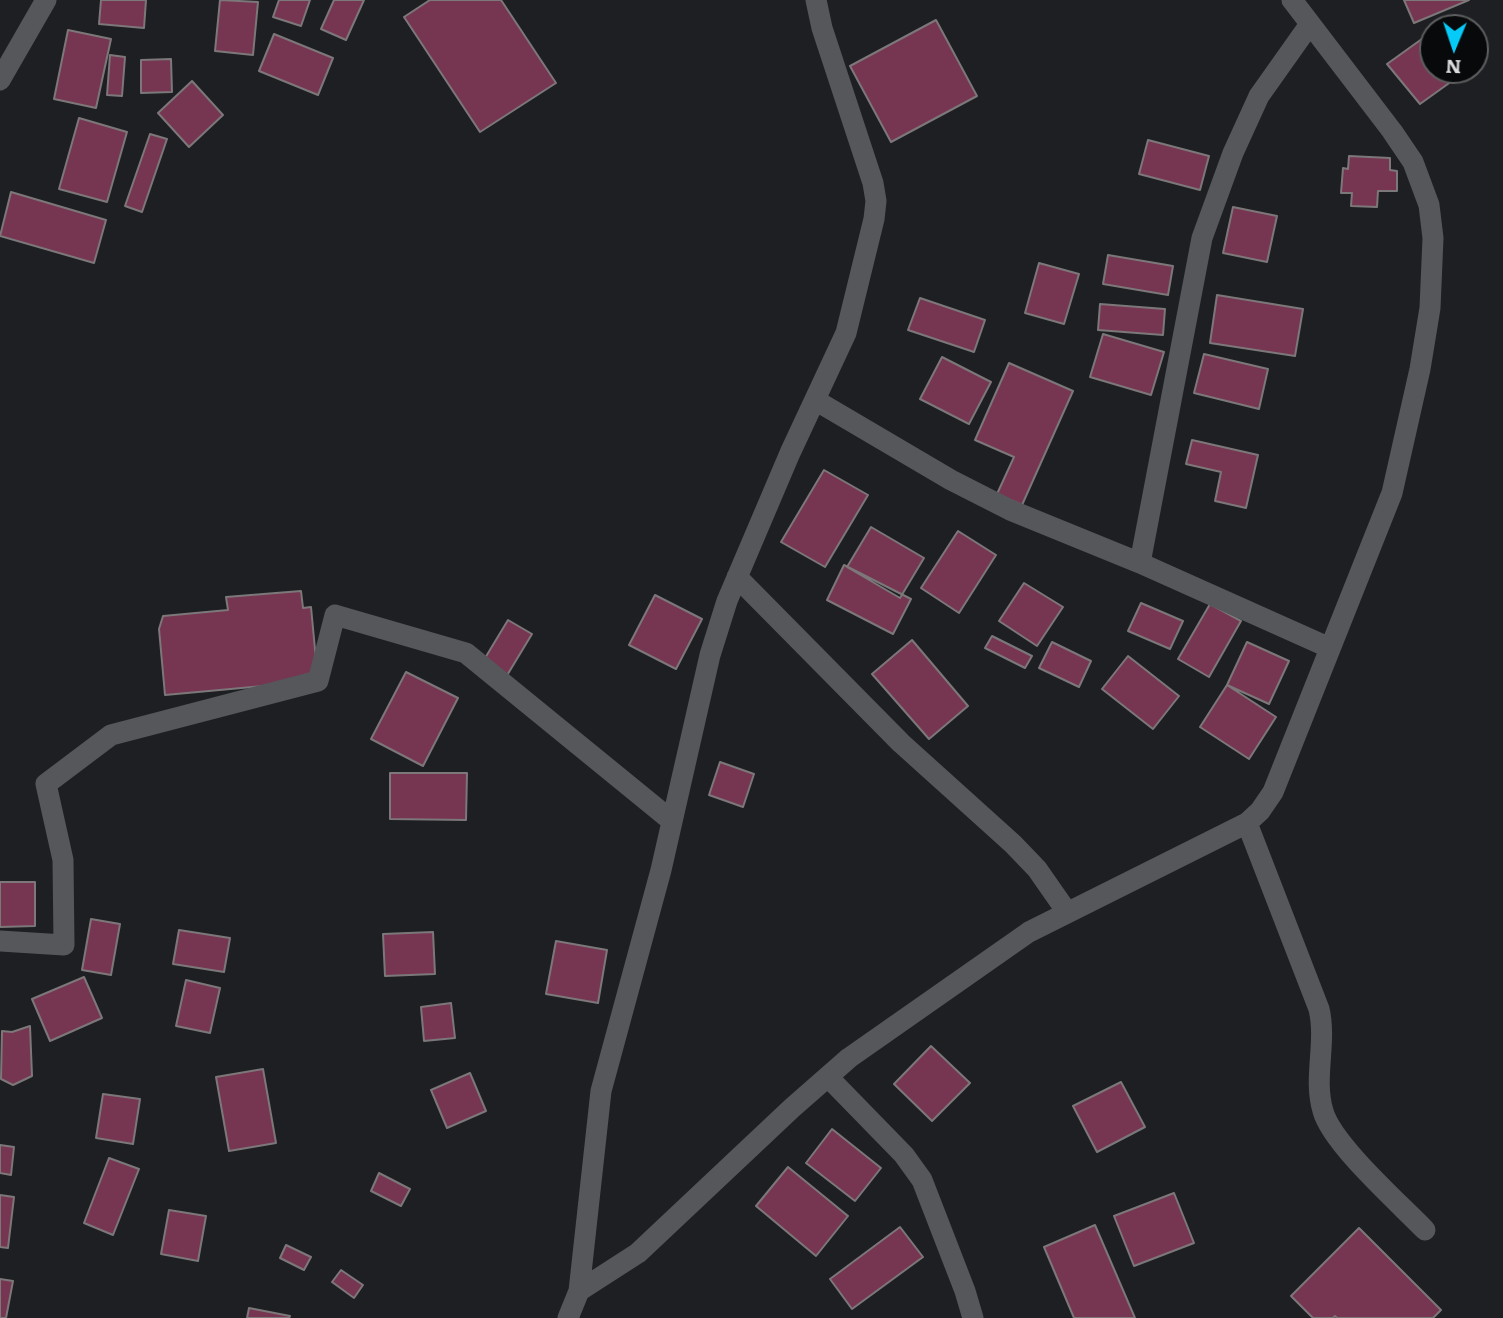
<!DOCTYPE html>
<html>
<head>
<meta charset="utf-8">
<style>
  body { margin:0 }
  #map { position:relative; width:1503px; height:1318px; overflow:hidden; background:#1e1f22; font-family:Literata,serif }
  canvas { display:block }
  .north { position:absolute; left:1419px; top:14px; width:70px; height:70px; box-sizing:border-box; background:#08090a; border:2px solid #5d5e5f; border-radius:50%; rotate:182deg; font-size:19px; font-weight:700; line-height:28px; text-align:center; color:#dcdddf }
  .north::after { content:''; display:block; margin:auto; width:24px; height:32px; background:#06cbf9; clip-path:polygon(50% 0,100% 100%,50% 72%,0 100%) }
</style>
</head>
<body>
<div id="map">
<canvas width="1503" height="1318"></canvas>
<div class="north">N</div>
</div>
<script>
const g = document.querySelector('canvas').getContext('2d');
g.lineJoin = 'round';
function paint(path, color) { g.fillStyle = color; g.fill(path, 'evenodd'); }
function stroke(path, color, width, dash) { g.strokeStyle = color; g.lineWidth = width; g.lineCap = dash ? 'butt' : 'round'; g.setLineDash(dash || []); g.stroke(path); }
const building = new Path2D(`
  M101,0H146L144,28L99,24Z
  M220,0L258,2L253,55L215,51Z
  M279,0H310L301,26L273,17Z
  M334,0H364L346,40L321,29Z
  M430,0H501L556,83L480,132L404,17Z
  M1404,0H1469L1414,23Z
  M936,20L977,96L891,142L850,66Z
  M68,30L111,39L96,108L54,99Z
  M274,34L333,58L318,95L259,71Z
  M1426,36L1433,44V70H1454L1459,76L1420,104L1387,64Z
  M110,55L125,57L122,96L107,95Z
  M171,59L172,92L141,93V60Z
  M192,81L223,115L189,147L158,113Z
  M79,118L127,132L107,202L59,189Z
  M150,134L167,139L142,212L125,206Z
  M1148,140L1209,156L1200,190L1139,174Z
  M1349,156L1390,158V170L1397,171V191H1378L1377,207L1351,206L1352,193H1341L1343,168L1348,169Z
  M11,192L106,220L94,263L0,236Z
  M1233,207L1277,216L1267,262L1223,253Z
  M1108,255L1173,266L1168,295L1103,284Z
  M1039,263L1079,274L1064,324L1025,313Z
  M1217,295L1303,309L1295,356L1210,343Z
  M920,298L985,320L974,352L908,330Z
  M1100,304L1165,309L1163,335L1098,330Z
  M1103,334L1164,352L1151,395L1090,377Z
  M1204,354L1268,369L1259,409L1194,393Z
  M942,357L991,382L969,424L920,399Z
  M1009,363L1073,391L1022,505L997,494L1014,457L975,440Z
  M1192,440L1258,455L1246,508L1215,501L1221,472L1186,464Z
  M824,470L868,495L825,567L781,542Z
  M871,527L924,558L900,598L847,567Z
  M958,531L996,555L959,613L921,588Z
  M844,565L911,599L893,634L827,600Z
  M1024,583L1063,607L1037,646L999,621Z
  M301,591L303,608L311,607L318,681L165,695L159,629L163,616L228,610L226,597Z
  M655,595L702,619L676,669L629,645Z
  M1141,603L1183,621L1170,649L1128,631Z
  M1210,604L1241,621L1209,677L1178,659Z
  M508,620L532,634L500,687L476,673Z
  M992,636L1032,656L1025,668L985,648Z
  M912,640L968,706L929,739L872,674Z
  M1052,642L1091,661L1079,687L1039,668Z
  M1247,642L1289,661L1269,704L1227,685Z
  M1128,656L1179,696L1153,729L1102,689Z
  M406,672L458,698L423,766L371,739Z
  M1227,685L1276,717L1249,759L1200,727Z
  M720,762L754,774L743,807L709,795Z
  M390,773H467L466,820L390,819Z
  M0,882H35V926L0,927Z
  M91,919L120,924L111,975L82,970Z
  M179,930L230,938L224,972L173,964Z
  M433,932L435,974L385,976L383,934Z
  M556,941L607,950L598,1003L546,994Z
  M84,977L102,1018L50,1041L32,999Z
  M186,980L220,988L210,1033L176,1026Z
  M451,1003L455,1038L424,1041L421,1007Z
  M30,1026L32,1076L13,1085L1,1079L2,1031L12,1032Z
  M931,1046L970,1083L932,1121L894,1084Z
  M263,1069L276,1143L229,1151L216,1077Z
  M470,1073L486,1111L447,1128L431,1090Z
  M1121,1082L1145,1127L1097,1152L1073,1106Z
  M103,1094L140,1099L133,1144L96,1138Z
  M832,1129L881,1168L855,1201L806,1163Z
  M0,1145L14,1147L11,1175L0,1173Z
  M109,1158L139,1169L113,1235L84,1223Z
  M788,1167L848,1216L816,1256L756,1206Z
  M379,1173L410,1189L401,1206L371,1191Z
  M1174,1193L1194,1243L1134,1266L1114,1216Z
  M0,1195L14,1197L8,1248L0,1247Z
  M169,1210L206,1216L198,1261L161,1254Z
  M1095,1225L1135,1318H1074L1044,1247Z
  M900,1227L923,1257L852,1309L830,1279Z
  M1359,1228L1441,1310L1433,1318H1337L1335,1316L1333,1318H1313L1291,1296Z
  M286,1245L311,1257L304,1270L280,1258Z
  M341,1270L363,1285L354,1298L332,1282Z
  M0,1279L13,1281L6,1318H0Z
  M249,1308L290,1316L289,1318H247Z`);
paint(building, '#763651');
stroke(building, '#7c7779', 2);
stroke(new Path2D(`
  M0,80L46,0
  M815,400L951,480L1010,510L1140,563L1330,648
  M1140,563L1202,238L1233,153L1259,96L1310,24
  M737,577L901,743L1013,844L1037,869L1067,912
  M1247,823L1319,1009C1327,1043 1313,1078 1323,1111C1332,1144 1399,1203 1425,1230
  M0,941L64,945L63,860L46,784L111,735L318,681L335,615L466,653L672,821
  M828,1077L904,1155L922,1180L965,1291L973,1318
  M579,1291L638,1253L792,1108L849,1058L1029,932L1247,823L1260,811L1273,792L1392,493L1420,369L1430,308L1433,238L1429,205L1413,162L1392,131L1292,0
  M568,1318L579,1291L601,1091L661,870L710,655L727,601L790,453L846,333L874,219L876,201L873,183L822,28L816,0`), '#55575b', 21);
</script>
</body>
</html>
